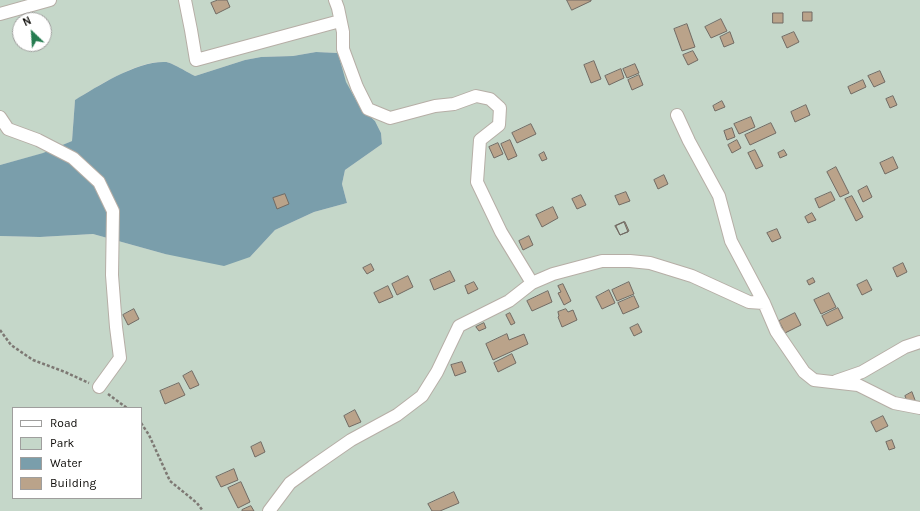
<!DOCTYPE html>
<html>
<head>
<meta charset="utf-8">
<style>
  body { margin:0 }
  #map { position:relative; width:920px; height:511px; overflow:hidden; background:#ece4dc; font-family:Karla,sans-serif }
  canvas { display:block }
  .legend { position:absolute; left:12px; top:407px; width:130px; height:92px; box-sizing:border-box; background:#fff; border:1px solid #9f9e9d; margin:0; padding:5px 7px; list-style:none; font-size:12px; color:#0e0c09 }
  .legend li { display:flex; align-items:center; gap:8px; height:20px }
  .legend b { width:20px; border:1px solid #9f9e9d }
  .north { position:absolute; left:12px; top:12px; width:40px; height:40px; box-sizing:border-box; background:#fff; border:1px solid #9f9e9d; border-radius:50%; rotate:335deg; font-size:11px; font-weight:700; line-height:16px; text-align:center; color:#0e0c09 }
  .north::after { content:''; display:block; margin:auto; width:14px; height:18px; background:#257c50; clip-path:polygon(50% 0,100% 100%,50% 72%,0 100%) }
</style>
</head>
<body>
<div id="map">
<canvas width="920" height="511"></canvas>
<ul class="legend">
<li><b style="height:5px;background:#fff"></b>Road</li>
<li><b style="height:11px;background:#c5d7c9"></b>Park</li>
<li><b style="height:11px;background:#7a9eab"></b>Water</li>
<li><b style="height:11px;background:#baa38a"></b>Building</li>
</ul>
<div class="north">N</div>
</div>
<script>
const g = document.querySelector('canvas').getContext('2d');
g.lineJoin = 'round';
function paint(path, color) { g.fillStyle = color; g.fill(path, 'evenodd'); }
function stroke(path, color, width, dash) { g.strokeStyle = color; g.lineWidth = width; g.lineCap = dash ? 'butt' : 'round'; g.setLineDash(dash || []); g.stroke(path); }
paint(new Path2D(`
  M0,0H920V511H0V236L40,237L93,234L165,254L250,257L275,230L314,212L347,203L342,184L345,170L382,144L381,133L375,121L360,107L345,82L338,53L316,52L293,56L261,57L245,60L195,76C188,73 172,62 165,62C138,60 98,86 75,100L72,141L44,153L0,165ZM20,20H44V44H20ZM13,408H141V498H13Z`), '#c5d7c9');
paint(new Path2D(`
  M316,52L338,53L346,82L360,107L375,121L381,133L382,144L345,170L342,184L347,203L314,212L275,230L250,257L224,266L165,254L93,234L40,237L0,236V165L43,153L72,141L75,100C98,86 137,61 165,62C172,62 188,73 195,76L245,60L261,57L293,56Z`), '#7a9eab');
const building = new Path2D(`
  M218,0H227L230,7L216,14L211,3Z
  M567,0H591V1L572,10Z
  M803,12H812V21H803Z
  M773,13H783V23H773Z
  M721,19L727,31L711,38L705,27Z
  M687,24L695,47L682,51L674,29Z
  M730,32L734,43L724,47L720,37Z
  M794,32L799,42L787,48L782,37Z
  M693,51L698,60L688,65L683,55Z
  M594,61L601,79L591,83L584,65Z
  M635,64L639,73L627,78L623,69Z
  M621,69L624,78L609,85L605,76Z
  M880,71L885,82L874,87L868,76Z
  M639,75L643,85L632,90L628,80Z
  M863,80L866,87L851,94L848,87Z
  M893,96L897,105L890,108L886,99Z
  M722,101L725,107L715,111L713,106Z
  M806,105L810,115L795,122L791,112Z
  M751,117L755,127L739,134L734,124Z
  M771,123L776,133L750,145L745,135Z
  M531,124L536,134L517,143L512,133Z
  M732,128L735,137L727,140L724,131Z
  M510,140L517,156L508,160L501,144Z
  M737,140L741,148L732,153L728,145Z
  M498,143L503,154L494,158L489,147Z
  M755,150L763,166L756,169L748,153Z
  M784,150L787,155L780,158L778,153Z
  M544,152L547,159L542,161L539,155Z
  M893,157L898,168L885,174L880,163Z
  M836,167L849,193L840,197L827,172Z
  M664,175L668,184L658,189L654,180Z
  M867,186L872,197L863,202L858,191Z
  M626,192L630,201L619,205L615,196Z
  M831,192L835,200L819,208L815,199Z
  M285,194L289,204L277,209L273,198Z
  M581,195L586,205L577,209L572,199Z
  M852,196L863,217L856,221L845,199Z
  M553,207L558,218L542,227L536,215Z
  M812,213L816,220L808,223L805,217Z
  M624,222L628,232L620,235L615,226Z
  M625,222L629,231L620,235L616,226Z
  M777,229L781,238L772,242L767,233Z
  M529,236L533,245L523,250L519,241Z
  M903,263L907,272L897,277L893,268Z
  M371,264L374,270L367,274L363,268Z
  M450,271L455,281L434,290L430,280Z
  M408,276L413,287L397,295L392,284Z
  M813,278L815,282L809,285L807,281Z
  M867,280L872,290L862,295L857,285Z
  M474,282L478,289L468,294L465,286Z
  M629,282L634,294L617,301L612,290Z
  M563,284L571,301L564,305L558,293L561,292L558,286Z
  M388,286L393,297L379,303L374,293Z
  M609,290L615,303L602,309L596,297Z
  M548,291L552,302L532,311L527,301Z
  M829,293L836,307L821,314L814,300Z
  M634,296L639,307L623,314L618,303Z
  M838,308L843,318L827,326L822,316Z
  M134,309L139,319L128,325L123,315Z
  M566,309L568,312L573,310L577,320L562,327L558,317L559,316L558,312Z
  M510,313L515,323L511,325L506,315Z
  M795,313L801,325L785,333L779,321Z
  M484,323L486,328L479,331L476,327Z
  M638,324L642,332L634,336L630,328Z
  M507,334L509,340L524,334L528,344L493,360L486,344Z
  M512,354L516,363L498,372L494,363Z
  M462,362L466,372L455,376L451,365Z
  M192,371L199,385L190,389L183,376Z
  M179,383L185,395L165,404L160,391Z
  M912,392L915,400L908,403L905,396Z
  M355,410L361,422L349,427L344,416Z
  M883,416L888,426L876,432L871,422Z
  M892,440L895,448L889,450L886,442Z
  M261,442L265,452L255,457L251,447Z
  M234,469L238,480L221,487L216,477Z
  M241,482L250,502L238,508L228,488Z
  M454,492L459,503L440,511H432L428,504Z
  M251,506L254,511H242V510Z`);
paint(building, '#baa38a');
stroke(building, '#726b64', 1);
const minor = new Path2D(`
  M185,0L191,30L196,60L340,21
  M0,14L50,0
  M677,115L689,141L719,196L731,241L764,303L776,331L804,372L814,380L858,385L894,403L920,408
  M0,117L8,129L38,140L73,158L99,182L113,211L112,275L116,327L120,358L99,387
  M532,283L553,274L602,261H630L650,263L692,276L749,302L764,303
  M836,381L862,372L905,347L920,342
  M269,511L290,483L312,467L351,440L397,415L422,396L437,372L459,326L509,301L532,283L501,232L477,182L480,140L499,125L500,108L490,99L476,96L454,104L435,106L390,118L368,109L357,87L343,49V32L338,8L335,0`);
stroke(minor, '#b6aea6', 14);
stroke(new Path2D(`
  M0,330L11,345L33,360L65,372L89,383
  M108,394L127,408
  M141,423L149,435L170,481L197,503L203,511`), '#7d7873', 2.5, [3, 2]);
stroke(minor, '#fff', 12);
</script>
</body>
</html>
